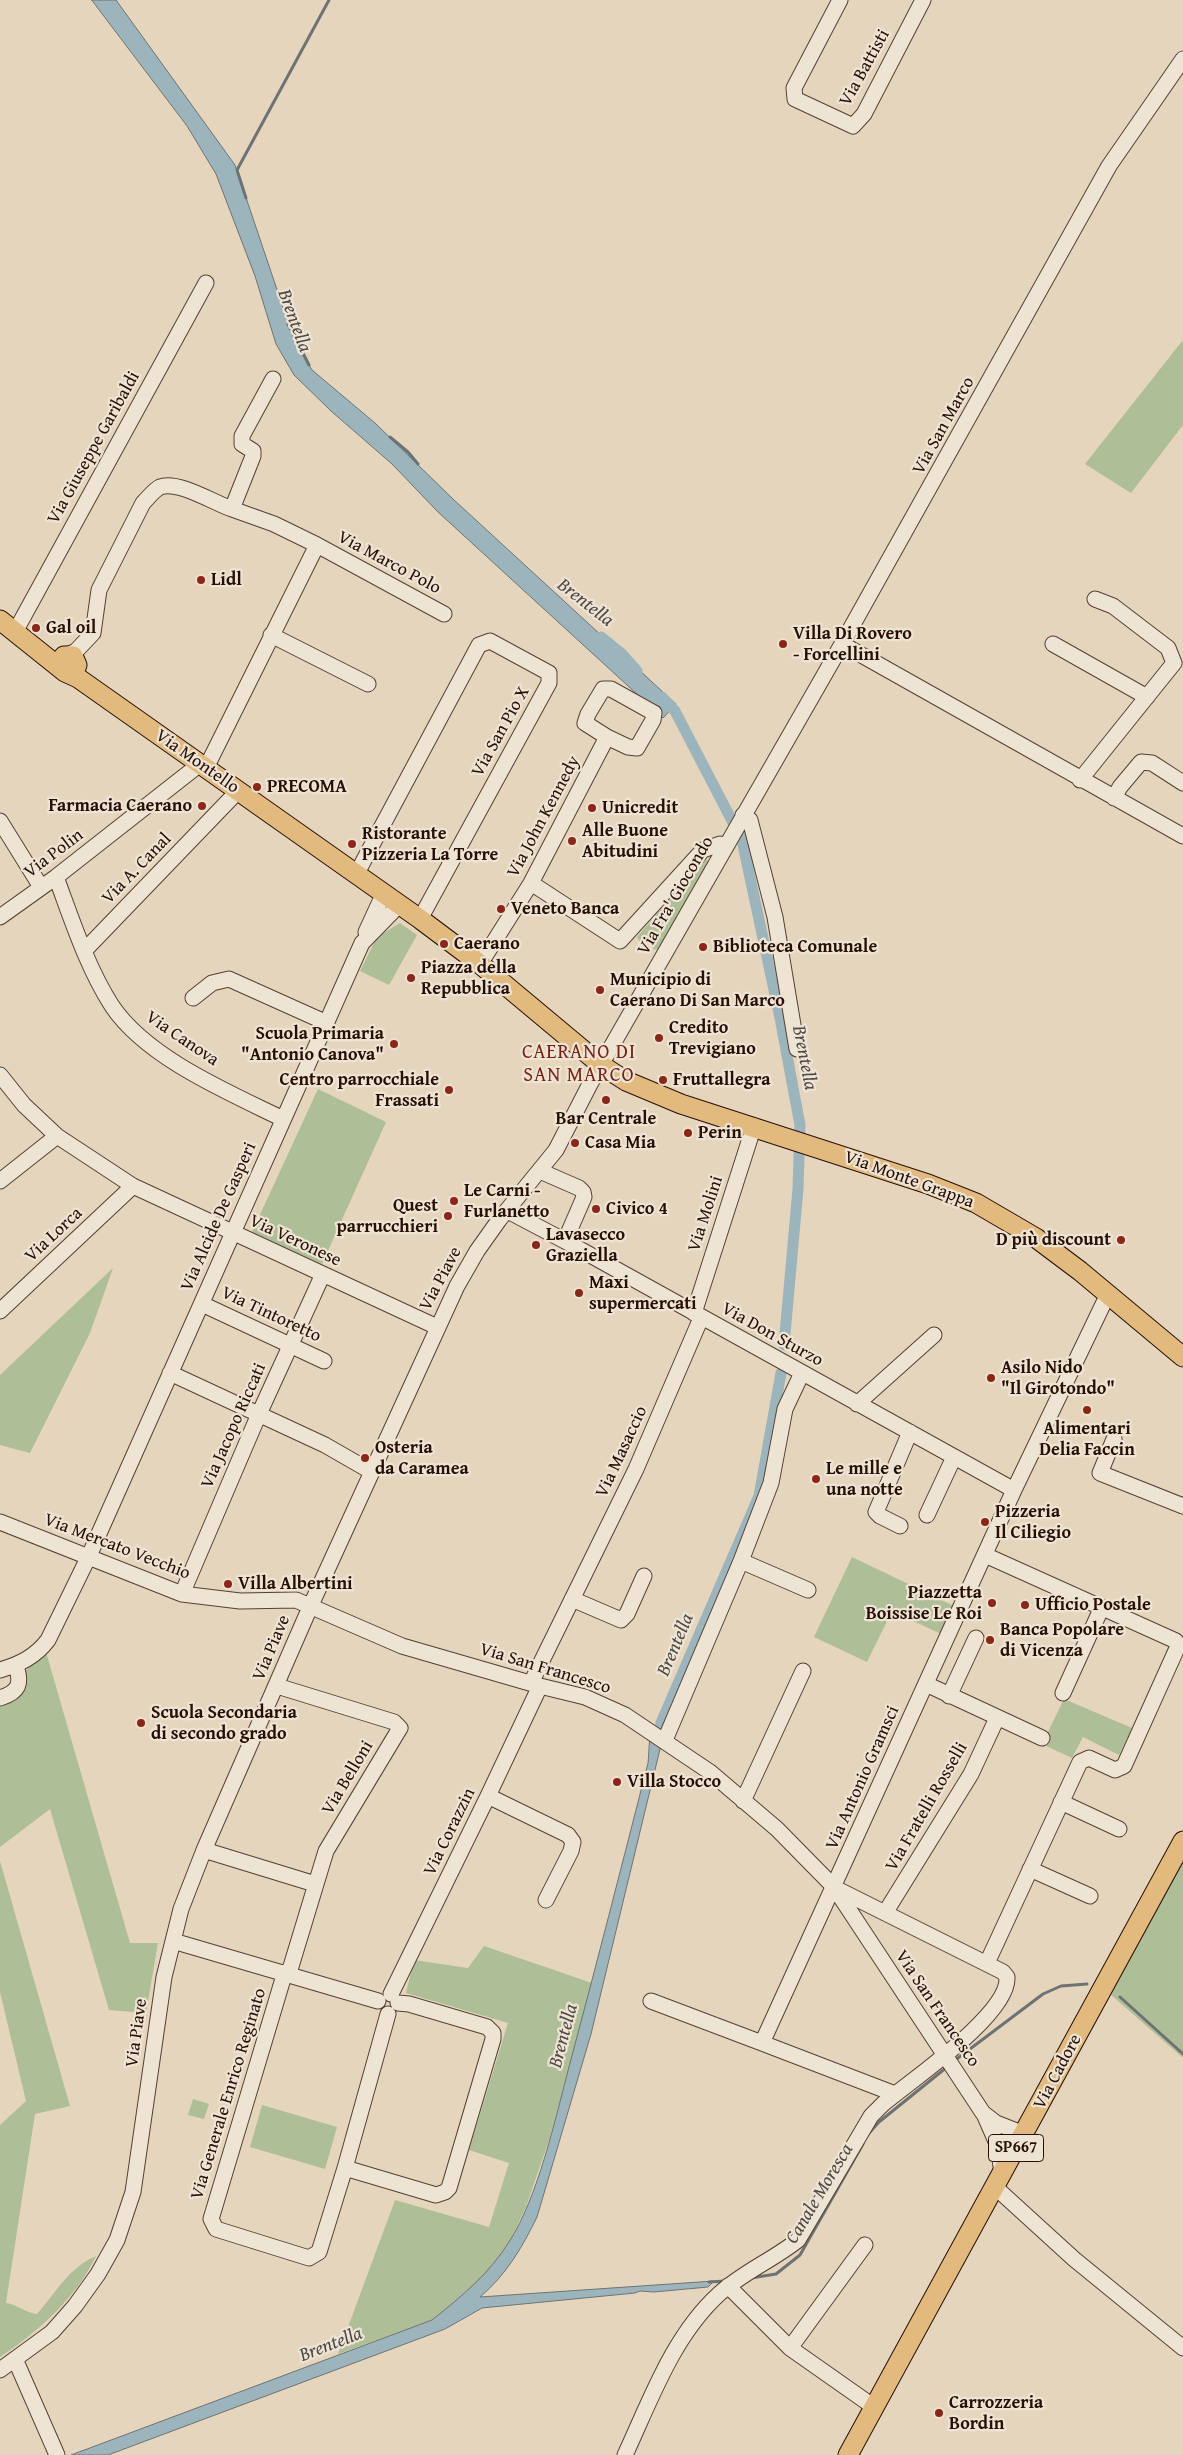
<!DOCTYPE html>
<html>
<head>
<meta charset="utf-8">
<style>
  body { margin:0 }
  canvas { display:block; background:#e5d5bd }
</style>
</head>
<body>
<canvas width="1183" height="2455"></canvas>
<script>
const g = document.querySelector('canvas').getContext('2d');
g.lineJoin = 'round';
function paint(path, color) { g.fillStyle = color; g.fill(path, 'evenodd'); }
function stroke(path, color, width, dash) { g.strokeStyle = color; g.lineWidth = width; g.lineCap = dash ? 'butt' : 'round'; g.setLineDash(dash || []); g.stroke(path); }
function label(font, color, halo, rows, align = 'center') {
  g.font = font + ' "Gentium Book Plus",serif'; g.lineWidth = 4.5; g.setLineDash([]); g.textBaseline = 'middle'; g.strokeStyle = halo; g.fillStyle = color; for (const [text, x, y, turn = 0] of rows) {
    g.save(); g.translate(x, y); g.rotate((+turn || 0) * Math.PI / 180); g.textAlign = isNaN(turn) ? turn : align; if (halo) g.strokeText(text, 0, 0); g.fillText(text, 0, 0); g.restore();
  }
}
paint(new Path2D(`
  M1183,340V425L1131,493L1085,464Z
  M704,859L708,861L709,866L659,950L653,949L652,944L648,940L640,942L637,937Z
  M400,923L417,935L389,985L360,971L377,937Z
  M318,1089L386,1122L322,1264L252,1232Z
  M113,1268L90,1333L30,1453L0,1445V1375Z
  M852,1557L954,1606L941,1634L892,1611L867,1662L814,1637Z
  M46,1652L130,1943H158L146,2013L109,2010L50,1809L0,1847V1702L22,1695L23,1673Z
  M1064,1699L1132,1728L1119,1755L1083,1737L1072,1758L1042,1744Z
  M1183,1859V2058L1110,1994Z
  M0,1861L70,2106L35,2114L6,2303C17,2304 25,2313 37,2314C57,2292 67,2269 96,2256C76,2298 38,2332 0,2357V2125L26,2101L0,1992Z
  M484,1946L592,1983L550,2137L526,2207L510,2241L492,2268L472,2288L432,2320L338,2354L395,2200L489,2227L509,2163L469,2150L508,2023L406,1993L414,1960L468,1968Z
  M193,2099L209,2104L204,2119L188,2115Z
  M262,2105L337,2127L325,2169L250,2147Z`), '#aebe96');
const water = new Path2D(`
  M92,0H116L235,165L295,343L312,370L375,423L453,499L676,704L663,718L438,512L392,464L331,411L294,375L276,344L255,276L216,174L187,126Z
  M650,1739L661,1745L591,2034L537,2217C522,2248 506,2275 480,2297L714,2281L708,2287L654,2292L640,2291L635,2293L482,2308L445,2329L108,2455H71L432,2320C462,2296 489,2274 509,2242C538,2197 555,2120 569,2067C596,1966 622,1865 648,1763Z`);
paint(water, '#9cb5bd');
stroke(water, '#6d7373', 1);
stroke(new Path2D(`
  M246,198L237,170L329,0
  M288,324L309,365
  M390,437L408,452L418,464
  M1120,1997L1183,2054
  M954,2061L1043,1994L1061,1986L1087,1984
  M870,2132L879,2122L947,2067
  M751,2278L776,2274L800,2255L863,2144
  M709,2282L725,2281`), '#6d7373', 3);
stroke(new Path2D(`
  M601,637L621,653L637,671
  M662,697L675,711L742,840L780,1018L800,1125L798,1189L784,1345
  M657,1743L661,1723L759,1496L781,1373`), '#9cb5bd', 11);
const minor = new Path2D(`
  M840,0L794,88L795,99L853,126L864,114L923,0
  M317,545L444,614
  M15,632L206,283
  M271,635L368,684
  M842,644L1183,836
  M1053,644L1147,697
  M67,655L76,651L93,633L99,590L143,503C148,498 154,490 160,487C178,480 214,503 232,509
  M206,768L317,545L274,524L232,509L253,456V451L242,444V436L273,379
  M1080,780L1174,663L1168,648L1113,606L1095,599
  M1114,798L1120,787L1141,762L1152,763L1183,783
  M743,815L750,820L775,917L797,1049
  M0,821L41,887
  M357,873L479,645L490,641L549,673V683L420,919
  M56,877C72,920 87,967 112,1006C147,1058 228,1092 283,1119
  M531,883L620,941L703,850L720,844L725,846
  M0,917L56,877L200,764
  M366,932L384,893
  M84,951L238,791
  M480,964L531,883L607,737L628,747L637,748L653,720L654,713L611,689H603L588,714L585,723L607,737
  M193,998L212,983L229,979L327,1023
  M0,1075L24,1105L57,1136L133,1186L437,1327
  M0,1181L57,1136
  M508,1211L565,1241L584,1197L583,1192L579,1188L540,1171
  M565,1241L1014,1490
  M202,1304L324,1361
  M0,1311L133,1186
  M694,1313L754,1126
  M170,1373L325,1445L372,1472
  M857,1404L934,1335
  M1114,1439L1100,1473L1183,1506
  M927,1515L954,1457
  M0,1522L182,1594L240,1601L296,1600L402,1646L540,1686L585,1697L625,1715L710,1772L777,1829L834,1887L983,2113L996,2123L1024,2134
  M900,1526L880,1516L876,1512L910,1432
  M985,1555L1176,1641L1178,1646L1124,1766L1115,1770L1089,1758L1080,1762L987,1963
  M741,1561L808,1590
  M182,1594L259,1414L323,1274
  M572,1599L621,1620L627,1614L644,1576
  M0,1670C20,1664 35,1657 48,1640L89,1556L362,943L400,904
  M531,1683L636,1469L701,1318
  M926,1684L1042,1738
  M277,1686L394,1722L400,1728L326,1851L289,1973
  M1063,1693L1102,1607
  M949,1696L976,1638
  M0,1698C19,1692 22,1684 16,1666
  M665,1740L741,1561L771,1483L785,1409L802,1373
  M488,1796L568,1835L573,1842L571,1851L546,1900
  M743,1801L803,1671
  M1061,1802L1119,1829
  M204,1850L315,1884
  M1030,1869L1090,1896
  M885,1913L971,1774L997,1718
  M173,1941L378,2001
  M285,1972L211,2219L216,2229L309,2258L319,2252L345,2168L388,2014
  M391,1994L488,1796L540,1686
  M651,2001L762,2043L1014,1490L1108,1294
  M762,2043L895,2094
  M984,2114L998,2146L1002,2173
  M345,2168L436,2195L445,2192L449,2188L493,2039V2033L487,2027L409,2004L398,2003
  M995,2187L1074,2259L1183,2348
  M728,2286L790,2348L874,2407
  M790,2348L865,2245
  M15,2359L57,2455
  M0,2370L52,2332L75,2306L98,2274L117,2240L133,2192L164,1977L181,1909L204,1850L311,1605L457,1286L477,1251L499,1220L556,1150L590,1084L842,644L1109,166L1183,59
  M625,2455C651,2399 673,2336 719,2294C743,2272 773,2260 798,2240L871,2116L883,2104C910,2081 1010,2014 1007,1977L1003,1972L835,1888`);
const major = new Path2D(`
  M0,620L65,672L78,678L420,919L480,964L601,1065L626,1081L681,1104L928,1184L976,1203L1036,1238L1080,1271L1183,1357
  M60,667V661L64,656H73L77,665L75,670L68,673
  M848,2455L1183,1841`);
stroke(minor, '#564033', 17);
stroke(major, '#270f05', 21);
stroke(minor, '#eee4d4', 15);
stroke(major, '#e2ba7e', 19);
for (const [x, y, r, color] of [
  [201,580,5,"#8f2418"],
  [36,628,5,"#8f2418"],
  [783,644,5,"#8f2418"],
  [257,787,5,"#8f2418"],
  [202,806,5,"#8f2418"],
  [592,808,5,"#8f2418"],
  [572,841,5,"#8f2418"],
  [352,844,5,"#8f2418"],
  [501,909,5,"#8f2418"],
  [444,944,5,"#8f2418"],
  [703,947,5,"#8f2418"],
  [411,978,5,"#8f2418"],
  [600,990,5,"#8f2418"],
  [659,1038,5,"#8f2418"],
  [394,1044,5,"#8f2418"],
  [663,1080,5,"#8f2418"],
  [449,1090,5,"#8f2418"],
  [606,1100,5,"#8f2418"],
  [688,1133,5,"#8f2418"],
  [575,1143,5,"#8f2418"],
  [454,1201,5,"#8f2418"],
  [596,1209,5,"#8f2418"],
  [448,1216,5,"#8f2418"],
  [1121,1240,5,"#8f2418"],
  [536,1245,5,"#8f2418"],
  [579,1293,5,"#8f2418"],
  [991,1378,5,"#8f2418"],
  [1087,1410,5,"#8f2418"],
  [365,1458,5,"#8f2418"],
  [816,1479,5,"#8f2418"],
  [985,1522,5,"#8f2418"],
  [228,1584,5,"#8f2418"],
  [992,1603,5,"#8f2418"],
  [1025,1605,5,"#8f2418"],
  [990,1640,5,"#8f2418"],
  [141,1723,5,"#8f2418"],
  [617,1782,5,"#8f2418"],
  [939,2413,5,"#8f2418"]
]) { const dot = new Path2D(); dot.arc(x, y, r, 0, 2 * Math.PI); g.fillStyle = color; g.fill(dot); stroke(dot, '#eee4d4', 2); }
for (const [x, y, w] of [
  [1016,2148,55]
]) { const box = new Path2D(); box.roundRect(x - w / 2, y - 13.5, w, 27, 4); g.fillStyle = '#eee4d4'; g.fill(box); stroke(box, '#270f05', 1); }
label('bold 16px', '#270f05', null, [
  ["SP667",1016,2148]
]);
label('18px', '#270f05', '#eee4d4', [
  ["Via Battisti",865,68,-61],
  ["Via San Marco",944,426,-61],
  ["Via Giuseppe Garibaldi",94,448,-61],
  ["Via Marco Polo",389,563,28],
  ["Via San Pio X",501,732,-61],
  ["Via Montello",197,762,35],
  ["Via John Kennedy",544,817,-62],
  ["Via Polin",54,854,-37],
  ["Via A. Canal",137,869,-46],
  ["Via Fra' Giocondo",676,896,-60],
  ["Via Canova",182,1039,34],
  ["Via Monte Grappa",909,1180,20],
  ["Via Molini",706,1214,-72],
  ["Via Alcide De Gasperi",219,1217,-66],
  ["Via Lorca",54,1235,-43],
  ["Via Veronese",295,1241,25],
  ["Via Piave",441,1279,-62],
  ["Via Tintoretto",271,1315,25],
  ["Via Don Sturzo",772,1335,29],
  ["Via Jacopo Riccati",234,1426,-66],
  ["Via Masaccio",622,1452,-65],
  ["Via Mercato Vecchio",117,1547,21],
  ["Via Piave",272,1648,-67],
  ["Via San Francesco",545,1669,17],
  ["Via Belloni",348,1778,-59],
  ["Via Antonio Gramsci",863,1778,-66],
  ["Via Fratelli Rosselli",927,1807,-60],
  ["Via Corazzin",450,1832,-64],
  ["Via San Francesco",937,2009,56],
  ["Via Piave",137,2033,-82],
  ["Via Cadore",1058,2072,-62],
  ["Via Generale Enrico Reginato",229,2094,-73]
]);
label('bold 18px', '#270f05', '#eee4d4', [
  ["Lidl",211,580],
  ["Gal oil",46,628],
  ["Villa Di Rovero",793,634],
  ["- Forcellini",793,655],
  ["PRECOMA",267,787],
  ["Farmacia Caerano",192,806,"right"],
  ["Unicredit",602,808],
  ["Alle Buone",582,831],
  ["Abitudini",582,852],
  ["Ristorante",362,834],
  ["Pizzeria La Torre",362,855],
  ["Veneto Banca",511,909],
  ["Caerano",454,944],
  ["Biblioteca Comunale",713,947],
  ["Piazza della",421,968],
  ["Repubblica",421,989],
  ["Municipio di",610,980],
  ["Caerano Di San Marco",610,1001],
  ["Credito",669,1028],
  ["Trevigiano",669,1049],
  ["Scuola Primaria",384,1034,"right"],
  ["\"Antonio Canova\"",384,1055,"right"],
  ["Centro parrocchiale",439,1080,"right"],
  ["Frassati",439,1101,"right"],
  ["Fruttallegra",673,1080],
  ["Bar Centrale",606,1119,"center"],
  ["Perin",698,1133],
  ["Casa Mia",585,1143],
  ["Le Carni -",464,1191],
  ["Furlanetto",464,1212],
  ["Quest",438,1206,"right"],
  ["parrucchieri",438,1227,"right"],
  ["Civico 4",606,1209],
  ["Lavasecco",546,1235],
  ["Graziella",546,1256],
  ["D più discount",1111,1240,"right"],
  ["Maxi",589,1283],
  ["supermercati",589,1304],
  ["Asilo Nido",1001,1368],
  ["\"Il Girotondo\"",1001,1389],
  ["Alimentari",1087,1429,"center"],
  ["Delia Faccin",1087,1450,"center"],
  ["Osteria",375,1448],
  ["da Caramea",375,1469],
  ["Le mille e",826,1469],
  ["una notte",826,1490],
  ["Pizzeria",995,1512],
  ["Il Ciliegio",995,1533],
  ["Villa Albertini",238,1584],
  ["Piazzetta",982,1593,"right"],
  ["Boissise Le Roi",982,1614,"right"],
  ["Ufficio Postale",1035,1605],
  ["Banca Popolare",1000,1630],
  ["di Vicenza",1000,1651],
  ["Scuola Secondaria",151,1713],
  ["di secondo grado",151,1734],
  ["Villa Stocco",627,1782],
  ["Carrozzeria",949,2403],
  ["Bordin",949,2424]
], 'left');
label('italic 19px', '#504945', '#eee4d4', [
  ["Brentella",294,321,70],
  ["Brentella",585,603,38],
  ["Brentella",804,1058,79],
  ["Brentella",676,1645,-67],
  ["Brentella",564,2036,-75],
  ["Canale Moresca",820,2194,-59],
  ["Brentella",331,2345,-21]
]);
g.letterSpacing = '1px';
label('20px', '#7a1f14', '#eee4d4', [
  ["CAERANO DI",579,1053],
  ["SAN MARCO",579,1076]
]);
g.letterSpacing = '0px';
</script>
</body>
</html>
